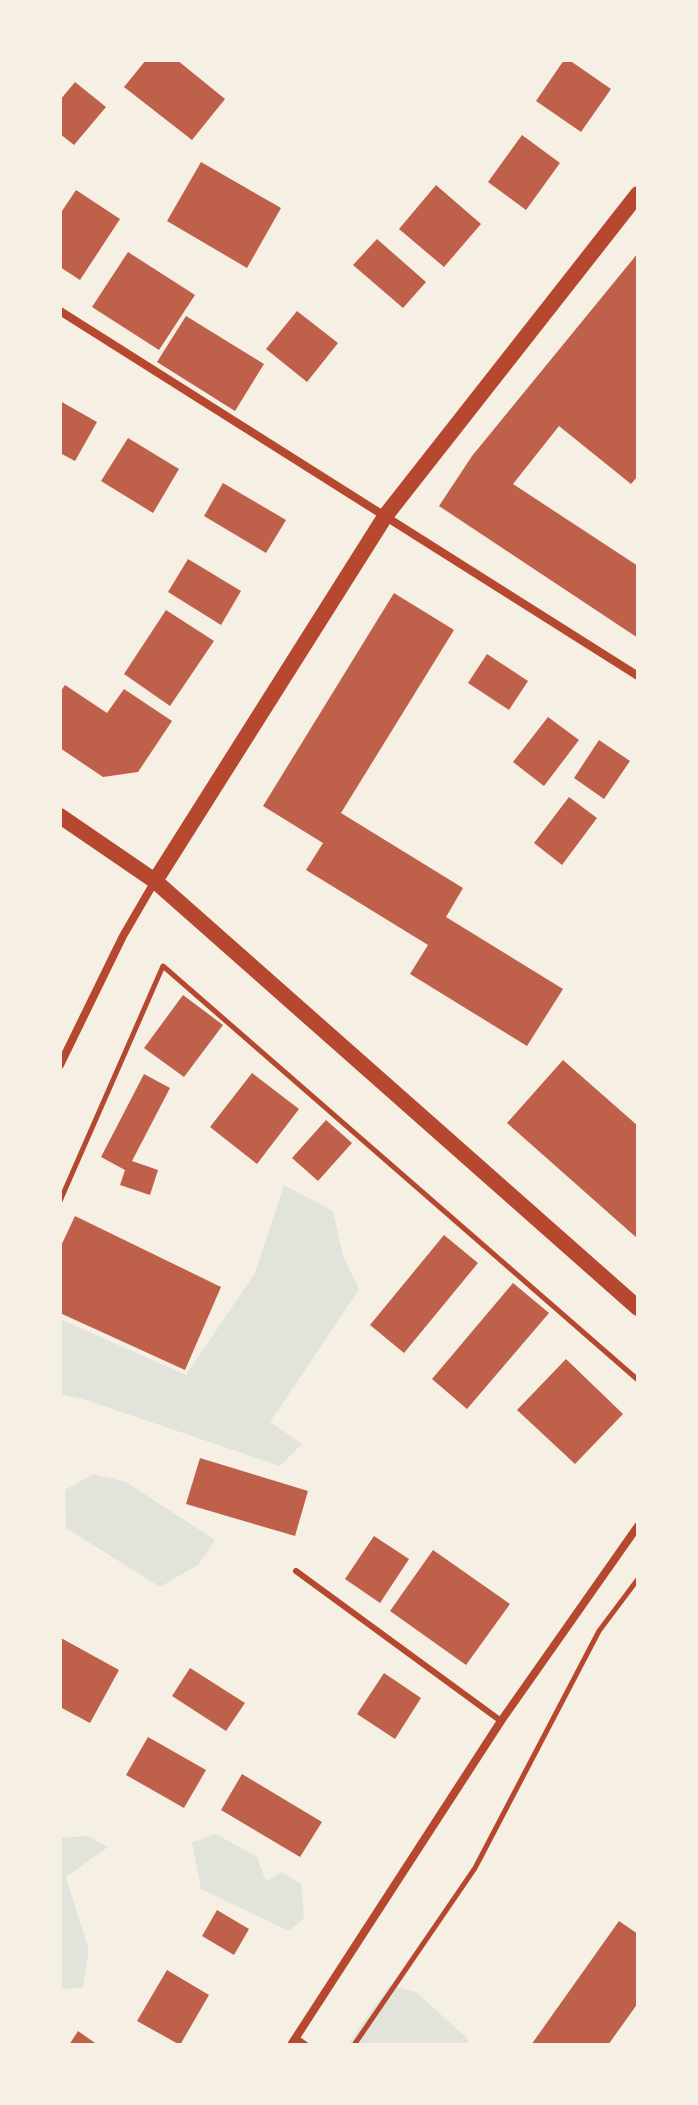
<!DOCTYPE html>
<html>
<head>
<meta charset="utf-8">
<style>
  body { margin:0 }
  #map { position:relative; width:698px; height:2105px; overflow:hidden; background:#f6efe4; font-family:"PT Sans",sans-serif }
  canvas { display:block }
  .frame { position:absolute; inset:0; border:62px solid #f6efe4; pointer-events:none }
</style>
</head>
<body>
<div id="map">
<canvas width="698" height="2105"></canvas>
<div class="frame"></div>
</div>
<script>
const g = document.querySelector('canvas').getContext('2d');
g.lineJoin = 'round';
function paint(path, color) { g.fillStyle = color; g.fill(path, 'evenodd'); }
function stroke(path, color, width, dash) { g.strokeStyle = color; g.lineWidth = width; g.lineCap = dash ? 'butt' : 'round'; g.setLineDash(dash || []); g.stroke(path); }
paint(new Path2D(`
  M284,1185L333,1211L343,1256L359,1289L270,1422L302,1444L280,1466L86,1400L60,1394V1319L186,1375L255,1273Z
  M93,1474L126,1482L215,1540L199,1564L160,1587L66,1528L65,1490Z
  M216,1834L257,1857L266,1881L282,1872L301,1884L304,1918L289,1931L201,1889L192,1842Z
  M88,1836L108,1847L66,1877L89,1951L83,1988L60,1989V1838Z
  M390,1985L416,1992L468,2039V2045H347Z`), '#e2e4dc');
paint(new Path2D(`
  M146,60H177L225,99L192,140L124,87Z
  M564,60H569L611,89L581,132L536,101Z
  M75,82L106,107L74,145L60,134V100Z
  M522,135L560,163L526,210L488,182Z
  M201,162L281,208L247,268L167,221Z
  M436,185L481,224L444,267L399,229Z
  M76,190L120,219L80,280L60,267V214Z
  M377,239L426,282L403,308L353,265Z
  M128,252L195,295L159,350L92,307Z
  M638,253V476L631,484L559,426L513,484L638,566V638L439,506L472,456Z
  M297,311L338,343L307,382L266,349Z
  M186,316L264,364L235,411L157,362Z
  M60,401L97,422L75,461L60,453Z
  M128,438L179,469L153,513L101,481Z
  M223,483L286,520L266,553L204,516Z
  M188,559L241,591L221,625L168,592Z
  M394,593L454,630L341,813L463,888L446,917L563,989L527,1046L410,974L428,945L306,870L323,843L263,806Z
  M166,610L214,641L170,706L124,674Z
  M487,654L528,681L509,710L468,683Z
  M65,685L107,713L124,689L172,721L138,772L103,777L60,748V692Z
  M548,717L579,740L544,786L513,762Z
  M599,740L630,761L604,799L574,778Z
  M569,797L597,818L562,865L534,843Z
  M183,995L223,1025L184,1077L144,1048Z
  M563,1060L638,1126V1239L507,1123Z
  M252,1073L299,1109L257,1164L210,1127Z
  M144,1074L170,1088L132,1161L158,1170L150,1195L120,1185L125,1170L101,1157Z
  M326,1120L352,1143L318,1181L292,1158Z
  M75,1216L221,1287L185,1370L60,1313V1248Z
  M444,1235L478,1263L404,1353L370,1325Z
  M513,1283L549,1313L467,1409L432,1379Z
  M566,1359L623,1414L575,1464L517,1410Z
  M200,1458L308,1491L295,1536L186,1504Z
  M374,1536L409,1559L380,1603L345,1579Z
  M433,1550L510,1604L466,1665L390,1611Z
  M61,1638L119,1670L90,1723L60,1707Z
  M190,1668L245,1703L226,1731L172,1696Z
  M384,1673L421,1698L395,1739L357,1714Z
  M148,1737L206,1770L184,1808L126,1775Z
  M242,1774L322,1822L300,1857L221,1810Z
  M217,1910L249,1929L234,1955L202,1936Z
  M619,1921L638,1934V2003L608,2045H531Z
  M167,1970L209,1995L180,2045L137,2021Z
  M78,2031L98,2045H69Z`), '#bf614a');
stroke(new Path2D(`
  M60,1201L163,966L638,1380
  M354,2045L475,1868L599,1631L638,1579`), '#b5482f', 5);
stroke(new Path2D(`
  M296,1571L501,1721
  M296,2038L306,2045`), '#b5482f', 6);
stroke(new Path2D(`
  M60,311L638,676
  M60,1065L123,936L155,881
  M291,2045L501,1721L638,1526`), '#b5482f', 8);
stroke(new Path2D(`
  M60,816L155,881L189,911L638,1308
  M155,881L386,515L638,194`), '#b5482f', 16);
</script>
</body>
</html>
